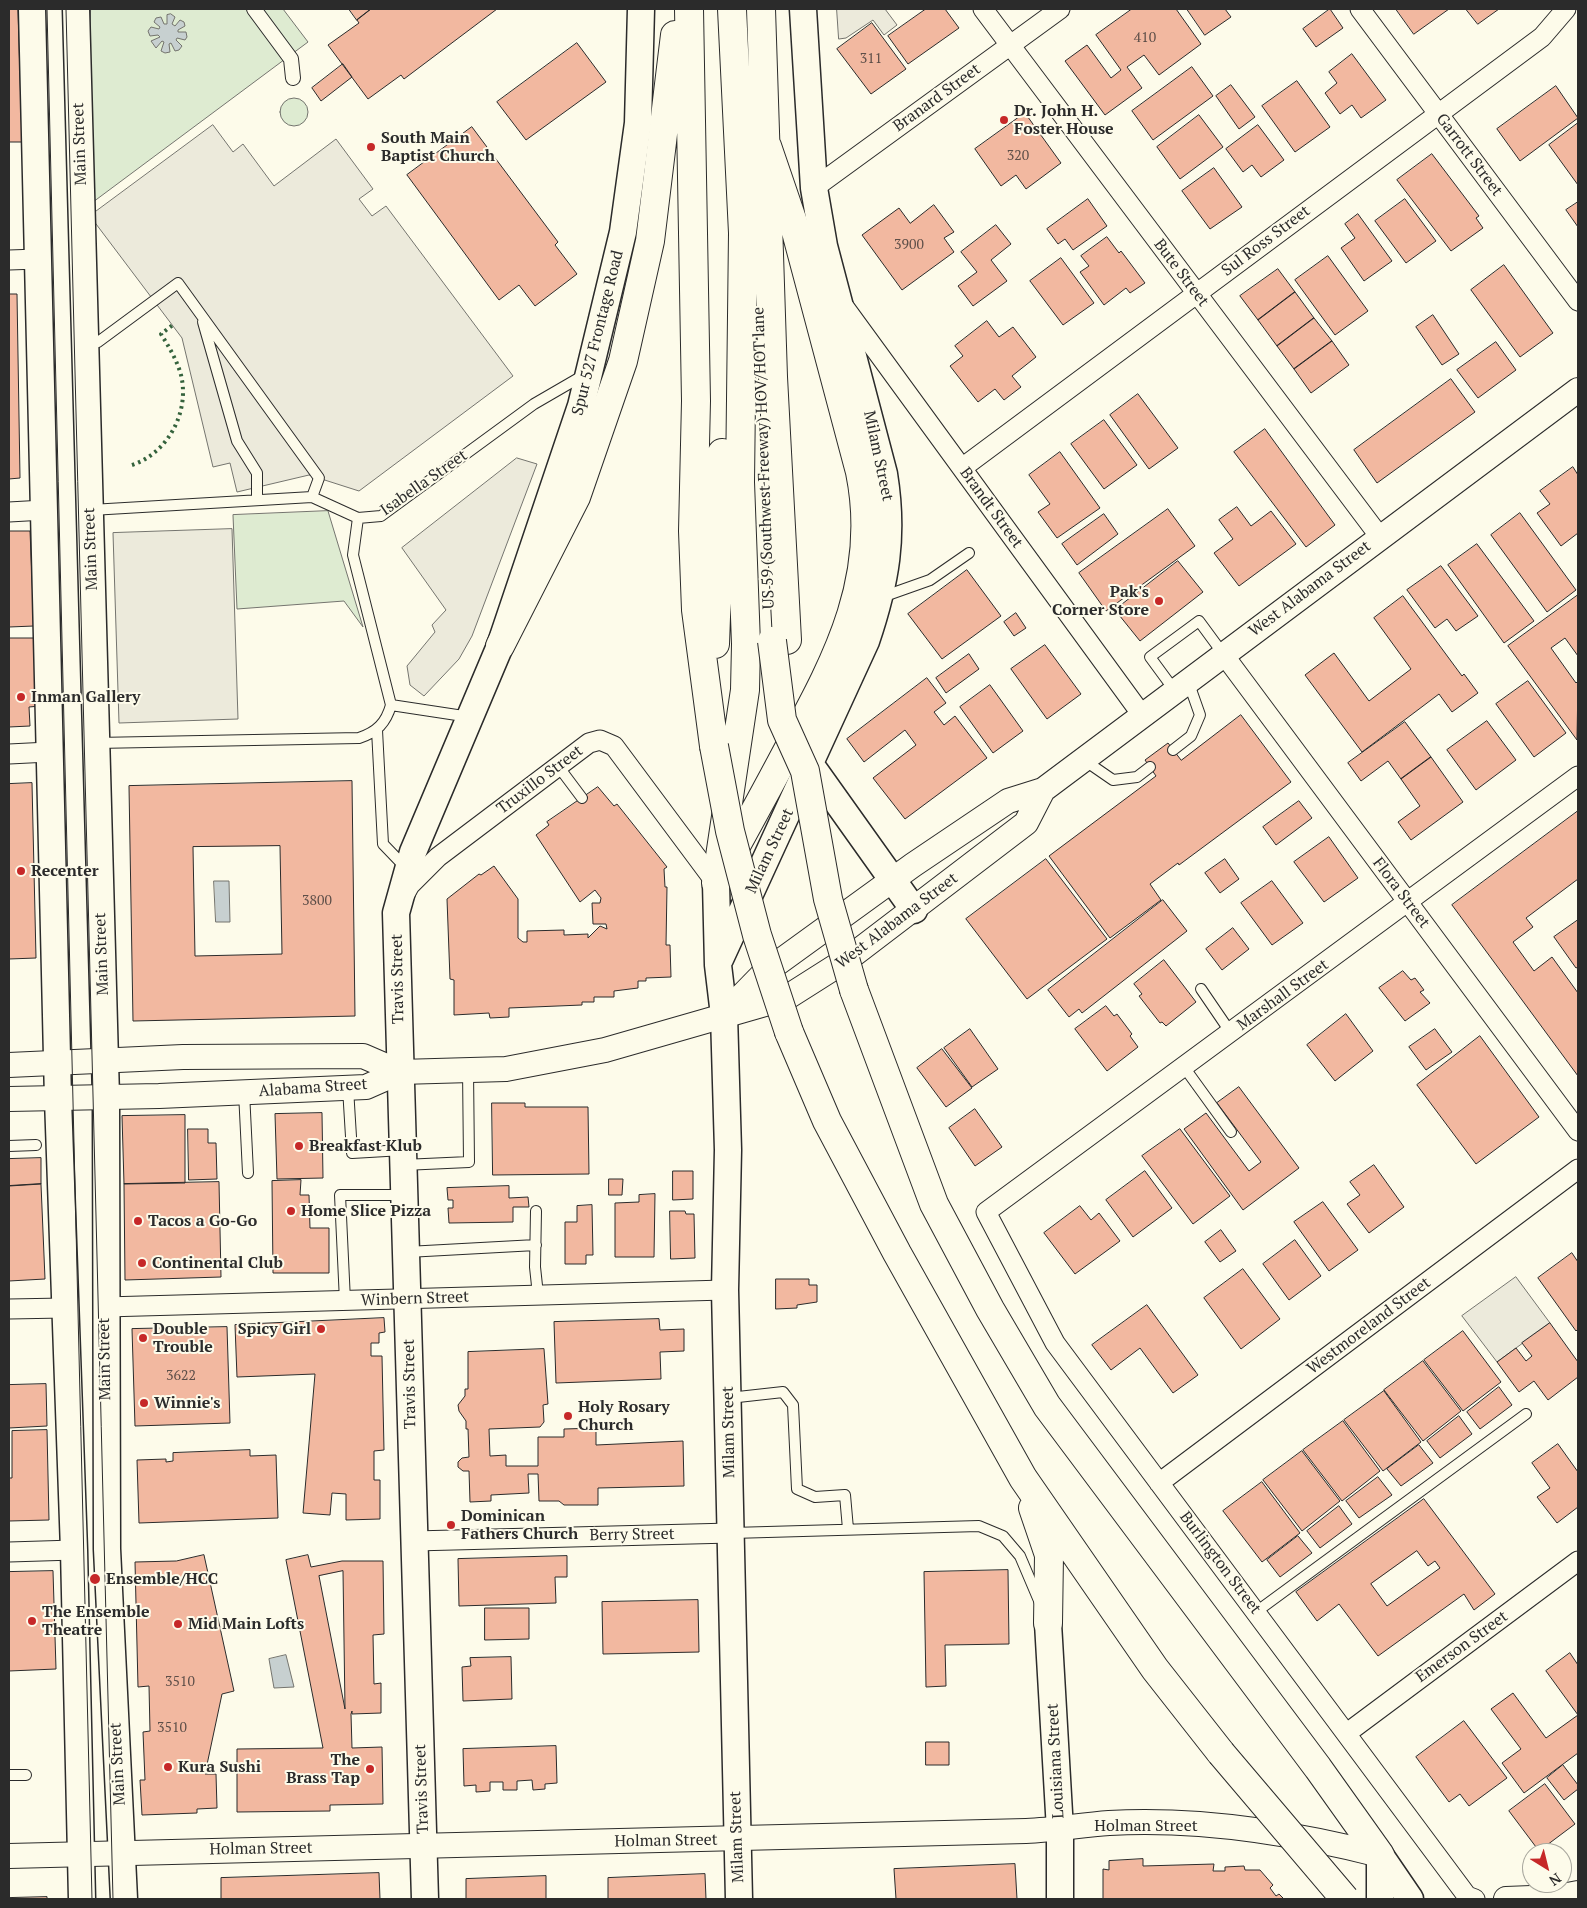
<!DOCTYPE html>
<html>
<head>
<meta charset="utf-8">
<style>
  body { margin:0 }
  #map { position:relative; width:1587px; height:1908px; overflow:hidden; background:#fdfbea; font-family:"PT Serif",serif }
  canvas { display:block }
  .frame { position:absolute; inset:0; border:10px solid #2b2b2b; pointer-events:none }
  .north { position:absolute; left:1522px; top:1843px; width:50px; height:50px; box-sizing:border-box; background:#fdfbea; border:1px solid #a9a89e; border-radius:50%; rotate:144deg; font-size:14px; font-weight:700; line-height:20px; text-align:center; color:#2b2b2b }
  .north::after { content:''; display:block; margin:auto; width:18px; height:22px; background:#c62828; clip-path:polygon(50% 0,100% 100%,50% 72%,0 100%) }
</style>
</head>
<body>
<div id="map">
<canvas width="1587" height="1908"></canvas>
<div class="frame"></div>
<div class="north">N</div>
</div>
<script>
const g = document.querySelector('canvas').getContext('2d');
g.lineJoin = 'round';
function paint(path, color) { g.fillStyle = color; g.fill(path, 'evenodd'); }
function stroke(path, color, width, dash) { g.strokeStyle = color; g.lineWidth = width; g.lineCap = dash ? 'butt' : 'round'; g.setLineDash(dash || []); g.stroke(path); }
function label(font, color, halo, rows, align = 'center') {
  g.font = font + ' "PT Serif",serif'; g.lineWidth = 4; g.setLineDash([]); g.textBaseline = 'middle'; g.strokeStyle = halo; g.fillStyle = color; for (const [text, x, y, turn = 0] of rows) {
    g.save(); g.translate(x, y); g.rotate((+turn || 0) * Math.PI / 180); g.textAlign = isNaN(turn) ? turn : align; if (halo) g.strokeText(text, 0, 0); g.fillText(text, 0, 0); g.restore();
  }
}
const green = new Path2D(`
  M91,9H283L308,42L85,208Z
  M280 112a14 14 0 1 1 28 0a14 14 0 1 1-28 0Z
  M328,511L363,627L344,601L237,609L233,515Z`);
paint(green, '#deebd1');
stroke(green, '#74746e', 1);
const parking = new Path2D(`
  M837,9H885L897,25L884,35L873,20L846,38L839,39Z
  M213,125L233,152L243,144L274,186L336,139L373,189L359,199L372,216L386,206L513,376L359,491L309,475L237,492L230,463L213,467L182,338L90,216Z
  M517,458L537,464L472,636L459,659L424,696L410,685L407,666L435,632L432,625L446,610L402,548Z
  M232,529L238,719L119,723L113,533Z
  M1516,1277L1550,1323L1497,1362L1462,1316Z`);
paint(parking, '#eceadb');
stroke(parking, '#74746e', 1);
const water = new Path2D(`
  M171,14L175,17L172,24L175,26L180,20L184,22L185,26L178,30V32H186L187,37L185,40L177,38L176,40L182,46L179,50L175,51L171,43L169,44L170,52L165,53L161,51L164,42L162,41L156,48L151,41L160,37L158,35L150,36L148,31L151,27L159,29L160,27L154,22L156,18L161,17L164,24H167V15Z
  M214,881H229L230,922H216Z
  M286,1655L294,1687L274,1688L269,1659Z`);
paint(water, '#c7d0d0');
stroke(water, '#74746e', 1);
const building = new Path2D(`
  M9,9H18L22,142H9Z
  M349,9H371L357,20Z
  M371,9H497L404,79L401,75L368,99L328,45L359,23L357,20Z
  M926,9H945L959,28L908,64L888,36Z
  M1132,9H1176L1201,44L1159,75L1144,55L1127,67L1142,88L1105,115L1065,61L1087,45L1111,78L1121,70L1096,35Z
  M1187,9H1225L1231,17L1205,35Z
  M1330,9L1343,28L1316,47L1303,29Z
  M1396,9H1449L1414,34Z
  M1466,9H1499L1478,24Z
  M872,23L906,69L871,94L837,49Z
  M577,43L606,82L526,140L497,102Z
  M1352,54L1386,100L1361,118L1352,105L1340,114L1325,93L1337,83L1329,72Z
  M343,64L352,77L321,101L312,88Z
  M1192,67L1213,96L1153,140L1132,111Z
  M1297,81L1330,127L1295,152L1262,106Z
  M1231,85L1255,117L1239,129L1216,96Z
  M1556,86L1578,118L1520,161L1497,129Z
  M1025,113L1061,163L1026,189L1016,175L1001,186L975,149Z
  M1199,115L1223,147L1180,179L1157,147Z
  M1578,123V185L1549,145Z
  M1258,125L1284,160L1261,177L1252,165L1243,172L1226,149Z
  M472,127L558,242L555,245L577,274L535,306L519,285L499,300L407,175Z
  M1432,154L1479,216L1476,218L1483,228L1451,251L1397,180Z
  M1214,168L1242,207L1210,229L1182,191Z
  M1088,199L1107,226L1073,250L1065,239L1058,244L1047,229Z
  M1405,199L1436,241L1406,263L1375,221Z
  M1578,202V227L1566,210Z
  M934,205L954,232L944,238L954,252L902,290L862,235L899,208L910,223Z
  M1358,214L1392,261L1364,281L1341,248L1355,238L1345,224Z
  M996,225L1011,244L991,260L1007,281L973,306L958,286L977,272L961,252Z
  M1107,237L1119,253L1121,251L1145,283L1130,293L1126,288L1104,305L1080,272L1089,266L1081,256Z
  M1328,256L1368,311L1335,335L1295,280Z
  M1061,258L1094,303L1063,325L1030,281Z
  M1504,265L1553,333L1520,357L1471,290Z
  M1278,269L1295,292L1258,320L1240,296Z
  M1295,292L1314,318L1277,346L1258,320Z
  M9,294H17L20,478L9,479Z
  M1433,315L1459,354L1442,365L1416,327Z
  M1314,318L1332,341L1294,369L1277,346Z
  M987,321L999,337L1013,327L1036,357L1012,376L1021,387L1004,400L995,389L978,402L950,366L963,356L955,346Z
  M1332,341L1349,365L1311,393L1294,369Z
  M1496,342L1516,370L1478,398L1457,370Z
  M1451,379L1475,412L1377,483L1354,450Z
  M1138,394L1178,448L1149,469L1110,415Z
  M1104,420L1137,465L1104,489L1071,444Z
  M1265,429L1335,525L1306,547L1234,452Z
  M1060,452L1100,508L1057,538L1038,512L1050,504L1029,475Z
  M1573,467L1578,475V533L1561,546L1537,513L1550,504L1540,491Z
  M1237,507L1251,526L1271,511L1296,544L1239,586L1214,553L1233,539L1219,520Z
  M1168,509L1195,546L1106,611L1079,573Z
  M1520,513L1576,590L1547,612L1491,535Z
  M1104,514L1118,534L1077,565L1062,544Z
  M9,531H30L34,626L9,627Z
  M1477,544L1534,621L1504,643L1448,565Z
  M1178,561L1203,592L1140,641L1115,610Z
  M1441,566L1478,616L1456,631L1447,619L1435,628L1407,590Z
  M967,570L1001,616L942,659L908,614Z
  M1578,595V656L1565,638L1551,648L1576,683L1578,681L1577,740L1508,646Z
  M1403,596L1462,676L1464,674L1478,693L1452,712L1439,694L1362,752L1305,675L1334,653L1369,701L1411,669L1374,618Z
  M1016,613L1026,628L1014,636L1004,622Z
  M9,638H36L40,706L29,707L30,726L9,727Z
  M1045,645L1081,694L1047,719L1011,669Z
  M969,654L979,669L946,693L936,678Z
  M927,678L946,703L934,712L944,725L955,716L987,758L905,819L873,778L916,745L905,730L864,762L847,739Z
  M1528,681L1566,733L1534,757L1496,704Z
  M990,685L1023,731L993,753L960,707Z
  M1241,715L1291,782L1179,865L1178,863L1150,884L1161,900L1110,938L1049,856L1156,776L1145,760L1168,743L1181,760Z
  M1487,721L1516,760L1476,790L1447,750Z
  M1405,722L1431,757L1401,779L1388,761L1361,781L1348,763Z
  M1431,757L1463,802L1411,840L1398,822L1420,806L1401,779Z
  M352,781L355,1016L133,1021L129,786ZM280,846L282,954L195,956L193,847Z
  M32,783L36,958L9,959V784Z
  M598,787L614,806L617,804L667,867L664,869L665,887H667L666,945H670L671,977L646,978V981H638V988L614,991V997H594V1002H582V1005L509,1008V1017L490,1018L489,1013L454,1015V980L450,979L447,899L479,874L481,875L494,866L518,899V938L523,942H527V931L564,930V935L588,934V938L600,926L607,929L606,924H593L592,903H600L601,898L595,890L580,902L536,835L549,825L547,822Z
  M1299,801L1312,818L1276,845L1263,827Z
  M1578,811V879L1526,918L1533,927L1513,942L1534,971L1552,957L1578,993V1076L1452,905Z
  M1329,837L1358,878L1324,902L1294,862Z
  M1046,859L1107,939L1027,999L966,919Z
  M1225,859L1239,879L1220,893L1205,873Z
  M1272,881L1303,923L1272,945L1241,903Z
  M1163,900L1187,931L1082,1013L1079,1009L1069,1017L1048,990Z
  M1578,920V967L1576,968L1554,937Z
  M1233,928L1249,949L1222,970L1206,949Z
  M1164,960L1196,1002L1166,1026L1162,1022L1160,1023L1139,996L1142,994L1134,984Z
  M1403,971L1411,980L1415,978L1424,990L1420,992L1430,1003L1405,1021L1379,988Z
  M1106,1006L1114,1016L1117,1014L1132,1034L1130,1036L1138,1047L1107,1071L1075,1029Z
  M1346,1014L1373,1051L1335,1081L1307,1045Z
  M970,1029L998,1069L972,1087L944,1048Z
  M1435,1029L1452,1052L1426,1070L1409,1047Z
  M1480,1036L1539,1117L1476,1164L1417,1085Z
  M942,1049L972,1088L946,1107L917,1068Z
  M1239,1087L1299,1168L1243,1210L1184,1129L1206,1113L1249,1171L1261,1162L1217,1103Z
  M492,1103H525V1107H588L589,1174L493,1175Z
  M975,1109L1002,1147L975,1166L949,1128Z
  M322,1113L323,1178L277,1179L275,1114Z
  M185,1115V1183L124,1184L122,1116Z
  M188,1129H208V1143H216L217,1179L189,1180Z
  M1180,1129L1230,1196L1193,1224L1142,1156Z
  M41,1158V1184L9,1186V1159Z
  M1374,1165L1404,1207L1369,1233L1347,1204L1360,1195L1350,1182Z
  M673,1171H693V1199L673,1200Z
  M1145,1171L1172,1208L1133,1237L1106,1200Z
  M609,1179H623L622,1195H609Z
  M301,1180L300,1195H309L310,1228H329V1273H273L272,1181Z
  M219,1182L221,1277L125,1280L124,1184Z
  M41,1184L45,1279L9,1281V1186Z
  M509,1186V1198L528,1197L529,1207H513V1222L449,1223L448,1208H453V1200H448L447,1188Z
  M655,1194L654,1257H615V1203L639,1202V1195Z
  M1323,1202L1358,1250L1329,1271L1294,1222Z
  M592,1205L593,1255H586V1264H565V1222H577V1206Z
  M1080,1206L1091,1220L1099,1213L1120,1241L1075,1274L1044,1233Z
  M670,1211H685L686,1214H694L695,1258L671,1259Z
  M1221,1230L1236,1251L1220,1262L1205,1242Z
  M1295,1240L1321,1276L1289,1300L1263,1264Z
  M1572,1253L1578,1262V1329L1576,1331L1538,1278Z
  M1243,1269L1280,1319L1241,1349L1204,1298Z
  M776,1279H809V1285H817V1302L797,1305V1308L776,1309Z
  M1147,1305L1198,1375L1173,1393L1140,1348L1111,1370L1092,1345Z
  M384,1318L385,1332L379,1333V1343H371V1356H382L384,1450L374,1451V1480H380V1519L346,1520V1494L332,1493L330,1515L303,1513L315,1374L237,1377L235,1325Z
  M659,1319L660,1330L684,1329V1351L660,1352L661,1379L556,1383L554,1322Z
  M1550,1323L1578,1362V1377L1548,1400L1534,1381L1519,1392L1497,1362L1516,1348L1526,1361L1532,1356L1522,1343Z
  M227,1327L230,1423L135,1426L132,1329Z
  M1463,1331L1501,1382L1463,1411L1424,1360Z
  M544,1349L548,1404L543,1405L544,1422L540,1427L489,1429L490,1456L506,1455V1466H538V1437H564V1429L596,1428V1445L683,1441L684,1486L598,1488V1505H564L559,1501H539L538,1474H528L529,1493L491,1495V1501L470,1502L469,1471H463L458,1467V1462L462,1458L469,1457L468,1429H466V1421L459,1411L458,1405L465,1396V1389H468V1352Z
  M1423,1361L1461,1411L1423,1441L1384,1390Z
  M46,1384L47,1426L9,1428V1385Z
  M1499,1387L1512,1405L1480,1429L1467,1412Z
  M1384,1391L1421,1442L1383,1471L1344,1420Z
  M1459,1416L1472,1434L1440,1458L1427,1441Z
  M1343,1421L1380,1471L1342,1501L1303,1450Z
  M47,1430L49,1520L9,1521V1478H12V1431Z
  M1558,1444L1578,1472V1507L1557,1523L1537,1497L1550,1488L1532,1463Z
  M1419,1445L1433,1463L1401,1486L1387,1469Z
  M250,1450V1456L276,1455L278,1518L139,1523L137,1460L166,1459V1462L173,1461V1453Z
  M1302,1451L1340,1501L1302,1531L1263,1480Z
  M1378,1477L1392,1495L1359,1518L1346,1501Z
  M1262,1482L1300,1533L1262,1562L1223,1511Z
  M1424,1499L1495,1594L1474,1610L1464,1594L1378,1656L1339,1604L1317,1621L1296,1592ZM1417,1551L1428,1566L1435,1561L1440,1568L1387,1606L1371,1584Z
  M1339,1506L1352,1524L1320,1548L1307,1531Z
  M1298,1536L1312,1553L1280,1577L1267,1560Z
  M204,1555L234,1691L222,1694L205,1774H216L217,1808L197,1809V1813L142,1815L140,1780H145L143,1732L150,1731L149,1686L138,1687L135,1562L176,1561Z
  M308,1555L311,1567L342,1561H383L384,1634L373,1635L374,1684L381,1683V1713L352,1714V1711L351,1714L352,1748L382,1747L383,1804L330,1805V1811L237,1812V1749L323,1748L286,1560ZM343,1571L345,1709L319,1576Z
  M567,1556V1577H555L556,1603L459,1606L458,1559Z
  M1008,1570L1009,1644L945,1645L946,1686L926,1687L924,1572Z
  M53,1571L56,1669L9,1671V1572Z
  M698,1600L699,1652L603,1654L602,1602Z
  M485,1608H529V1639L485,1640Z
  M1570,1653L1578,1665V1753L1524,1793L1502,1763L1521,1749L1491,1709L1513,1693L1546,1738L1578,1715L1546,1671Z
  M511,1657L512,1699L463,1701L462,1667L471,1666L470,1658Z
  M1464,1721L1507,1778L1469,1806L1460,1794L1449,1802L1416,1757Z
  M926,1742H949V1765H926Z
  M556,1746L557,1783L545,1784V1789L533,1790L532,1780L517,1781V1790H503V1782H490V1791L476,1792V1785L464,1786L463,1749Z
  M1563,1765L1578,1785V1789L1564,1800L1547,1778Z
  M1545,1784L1575,1824L1539,1851L1509,1811Z
  M1143,1859V1866L1214,1864L1213,1871H1225V1867L1244,1866L1245,1870H1260L1273,1885L1270,1888L1276,1896L1279,1894L1284,1899H1103V1869L1109,1870V1861Z
  M1015,1864L1017,1899H896L894,1869Z
  M379,1873L380,1899H221V1878Z
  M705,1874L706,1899H608V1878Z
  M546,1876V1899H466V1879Z
  M47,1897V1899H9V1898Z`);
paint(building, '#f2b8a0');
stroke(building, '#2b2b2b', 1);
const service = new Path2D(`
  M203,322L237,441L257,473V500
  M86,346L98,342L178,283L319,478L312,497
  M91,510L312,497L358,518L381,516L534,404L584,375
  M882,597L930,580L969,553
  M1175,691L1150,657L1199,621L1224,655
  M391,705L470,717
  M377,730L383,844L407,869
  M96,743L359,738C377,732 386,723 391,705L353,555L358,518
  M1173,750L1191,736L1200,715L1188,681
  M1084,760L1113,780L1137,777L1150,767
  M558,766L582,798
  M1201,989L1231,1033
  M1184,1067L1231,1132
  M348,1088L352,1153L403,1150
  M244,1092L248,1173
  M9,1146L36,1145
  M403,1165L469,1162L468,1070
  M536,1211L535,1267L538,1295
  M407,1252L536,1245
  M345,1301L340,1195H404
  M729,1398L783,1392L793,1405L797,1489L815,1497L845,1495L848,1529
  M732,1533L979,1526L1003,1536L1020,1556L1040,1603
  M1256,1612L1526,1414
  M9,1775H26`);
const pedestrian = new Path2D(`
  M254,9L291,59L293,78`);
const minor = new Path2D(`
  M983,9L1380,537
  M1360,9L1578,301
  M814,188L1060,9
  M9,260L38,259
  M845,308L1142,715
  M962,468L1542,37L1566,9
  M9,512L44,510
  M1224,655L1578,1131
  M9,754L49,752
  M405,894L410,885L438,857L589,743L600,740L614,746L716,883
  M105,1307L725,1290
  M9,1309L64,1308
  M1159,1483L1578,1169
  M414,1541L731,1533
  M9,1552L74,1550
  M1347,1733L1578,1561
  M1475,1899L1467,1896L1055,1343L986,1212L1578,776`);
const tertiary = new Path2D(`
  M724,1014L764,973L913,865L1008,801L1043,790L1578,390
  M9,1065L183,1057L363,1056L400,1072
  M9,1099L159,1096L366,1087L400,1072L506,1069L605,1050L786,998L849,958L1026,823L1043,790
  M9,1856L1026,1831C1054,1830 1081,1825 1109,1823C1199,1818 1294,1833 1380,1855
  M1506,1899L1557,1897L1578,1893`);
const secondary = new Path2D(`
  M32,9L58,1099L74,1550L82,1899
  M76,9L106,1097L107,1549L124,1899
  M810,764L914,910
  M716,883L718,965L724,1015L728,1150L725,1290L739,1899
  M720,959L866,641C886,582 894,536 884,474L824,246L814,188L803,9
  M1048,1623L1060,1830V1899
  M1380,1855L1410,1899
  M425,1899L396,913L413,852L500,646L581,406L623,232L638,123L641,9
  M1380,1899V1855`);
const motorway = new Path2D(`
  M689,9L696,401L693,531L696,610L714,746
  M761,9L773,377L787,640
  M715,644L722,453
  M500,646L576,497L623,361L650,241L675,35
  M726,864C748,824 770,784 791,744C839,657 881,575 860,472L795,228L767,146
  M716,883L745,690L746,644L740,482L743,233L732,9
  M854,990L934,1204L990,1309L1047,1406L1318,1768L1380,1855
  M789,1032L827,1121L897,1253L1023,1478L1155,1669L1221,1753
  M1033,1508L1049,1555L1048,1623`);
stroke(service, '#2b2b2b', 12);
stroke(pedestrian, '#2b2b2b', 16);
stroke(minor, '#2b2b2b', 21);
stroke(tertiary, '#2b2b2b', 26);
stroke(secondary, '#2b2b2b', 29);
stroke(motorway, '#2b2b2b', 30);
stroke(service, '#fdfbea', 10);
stroke(pedestrian, '#fdfbea', 14);
stroke(minor, '#fdfbea', 19);
stroke(tertiary, '#fdfbea', 24);
stroke(secondary, '#fdfbea', 26);
stroke(motorway, '#fdfbea', 28);
stroke(new Path2D(`
  M47,9L92,1899
  M66,9L113,1899`), '#2b2b2b', 1);
const motorwayBridge = new Path2D(`
  M772,641L782,720L805,771L828,899L854,990
  M714,746L730,831L757,935L789,1032
  M1221,1753L1345,1899`);
stroke(motorwayBridge, '#2b2b2b', 30, []);
stroke(motorwayBridge, '#fdfbea', 28);
stroke(new Path2D(`
  M132,465C168,453 190,412 181,375C177,360 169,347 161,334L174,324`), '#34623c', 4, [2.5, 4]);
for (const [x, y, r, color] of [
  [1004,120,5,"#c62828"],
  [371,147,5,"#c62828"],
  [1159,601,5,"#c62828"],
  [21,697,5,"#c62828"],
  [21,871,5,"#c62828"],
  [299,1146,5,"#c62828"],
  [291,1211,5,"#c62828"],
  [138,1221,5,"#c62828"],
  [142,1263,5,"#c62828"],
  [321,1329,5,"#c62828"],
  [143,1338,5,"#c62828"],
  [144,1403,5,"#c62828"],
  [568,1416,5,"#c62828"],
  [451,1525,5,"#c62828"],
  [95,1579,6,"#c62828"],
  [32,1621,5,"#c62828"],
  [178,1624,5,"#c62828"],
  [168,1767,5,"#c62828"],
  [370,1769,5,"#c62828"]
]) { const dot = new Path2D(); dot.arc(x, y, r, 0, 2 * Math.PI); g.fillStyle = color; g.fill(dot); stroke(dot, '#fdfbea', 2); }
label('14px', '#5d4e48', null, [
  ["410",1145,38],
  ["311",871,59],
  ["320",1018,156],
  ["3900",909,245],
  ["3800",317,901],
  ["3622",181,1376],
  ["3510",180,1682],
  ["3510",172,1728]
]);
label('16px', '#2b2b2b', '#fdfbea', [
  ["Branard Street",937,98,-36],
  ["Main Street",80,144,-92],
  ["Garrott Street",1469,155,53],
  ["Sul Ross Street",1266,241,-37],
  ["Bute Street",1181,273,53],
  ["Spur 527 Frontage Road",598,333,-76],
  ["Milam Street",878,456,78],
  ["US 59 (Southwest Freeway) HOV/HOT lane",764,458,-92],
  ["Isabella Street",424,483,-35],
  ["Brandt Street",991,508,54],
  ["Main Street",91,549,-92],
  ["West Alabama Street",1310,589,-37],
  ["Truxillo Street",540,780,-37],
  ["Milam Street",770,851,-65],
  ["Flora Street",1401,893,53],
  ["West Alabama Street",897,921,-37],
  ["Main Street",102,954,-92],
  ["Travis Street",398,979,-91],
  ["Marshall Street",1283,995,-36],
  ["Alabama Street",313,1088,-4],
  ["Winbern Street",415,1299,-2],
  ["Westmoreland Street",1369,1326,-37],
  ["Main Street",105,1359,-91],
  ["Travis Street",410,1384,-91],
  ["Milam Street",729,1432,-91],
  ["Berry Street",632,1535,-1],
  ["Burlington Street",1220,1563,53],
  ["Emerson Street",1462,1647,-36],
  ["Louisiana Street",1056,1761,-93],
  ["Main Street",118,1764,-93],
  ["Travis Street",422,1789,-92],
  ["Holman Street",1146,1826],
  ["Milam Street",737,1837,-92],
  ["Holman Street",666,1841,-1],
  ["Holman Street",261,1849,-1]
]);
label('bold 16px', '#2b2b2b', '#fdfbea', [
  ["Dr. John H.",1014,111],
  ["Foster House",1014,129],
  ["South Main",381,138],
  ["Baptist Church",381,156],
  ["Pak's",1149,592,"right"],
  ["Corner Store",1149,610,"right"],
  ["Inman Gallery",31,697],
  ["Recenter",31,871],
  ["Breakfast Klub",309,1146],
  ["Home Slice Pizza",301,1211],
  ["Tacos a Go-Go",148,1221],
  ["Continental Club",152,1263],
  ["Double",153,1329],
  ["Trouble",153,1347],
  ["Spicy Girl",311,1329,"right"],
  ["Winnie's",154,1403],
  ["Holy Rosary",578,1407],
  ["Church",578,1425],
  ["Dominican",461,1516],
  ["Fathers Church",461,1534],
  ["Ensemble/HCC",106,1579],
  ["The Ensemble",42,1612],
  ["Theatre",42,1630],
  ["Mid Main Lofts",188,1624],
  ["The",360,1760,"right"],
  ["Brass Tap",360,1778,"right"],
  ["Kura Sushi",178,1767]
], 'left');
</script>
</body>
</html>
